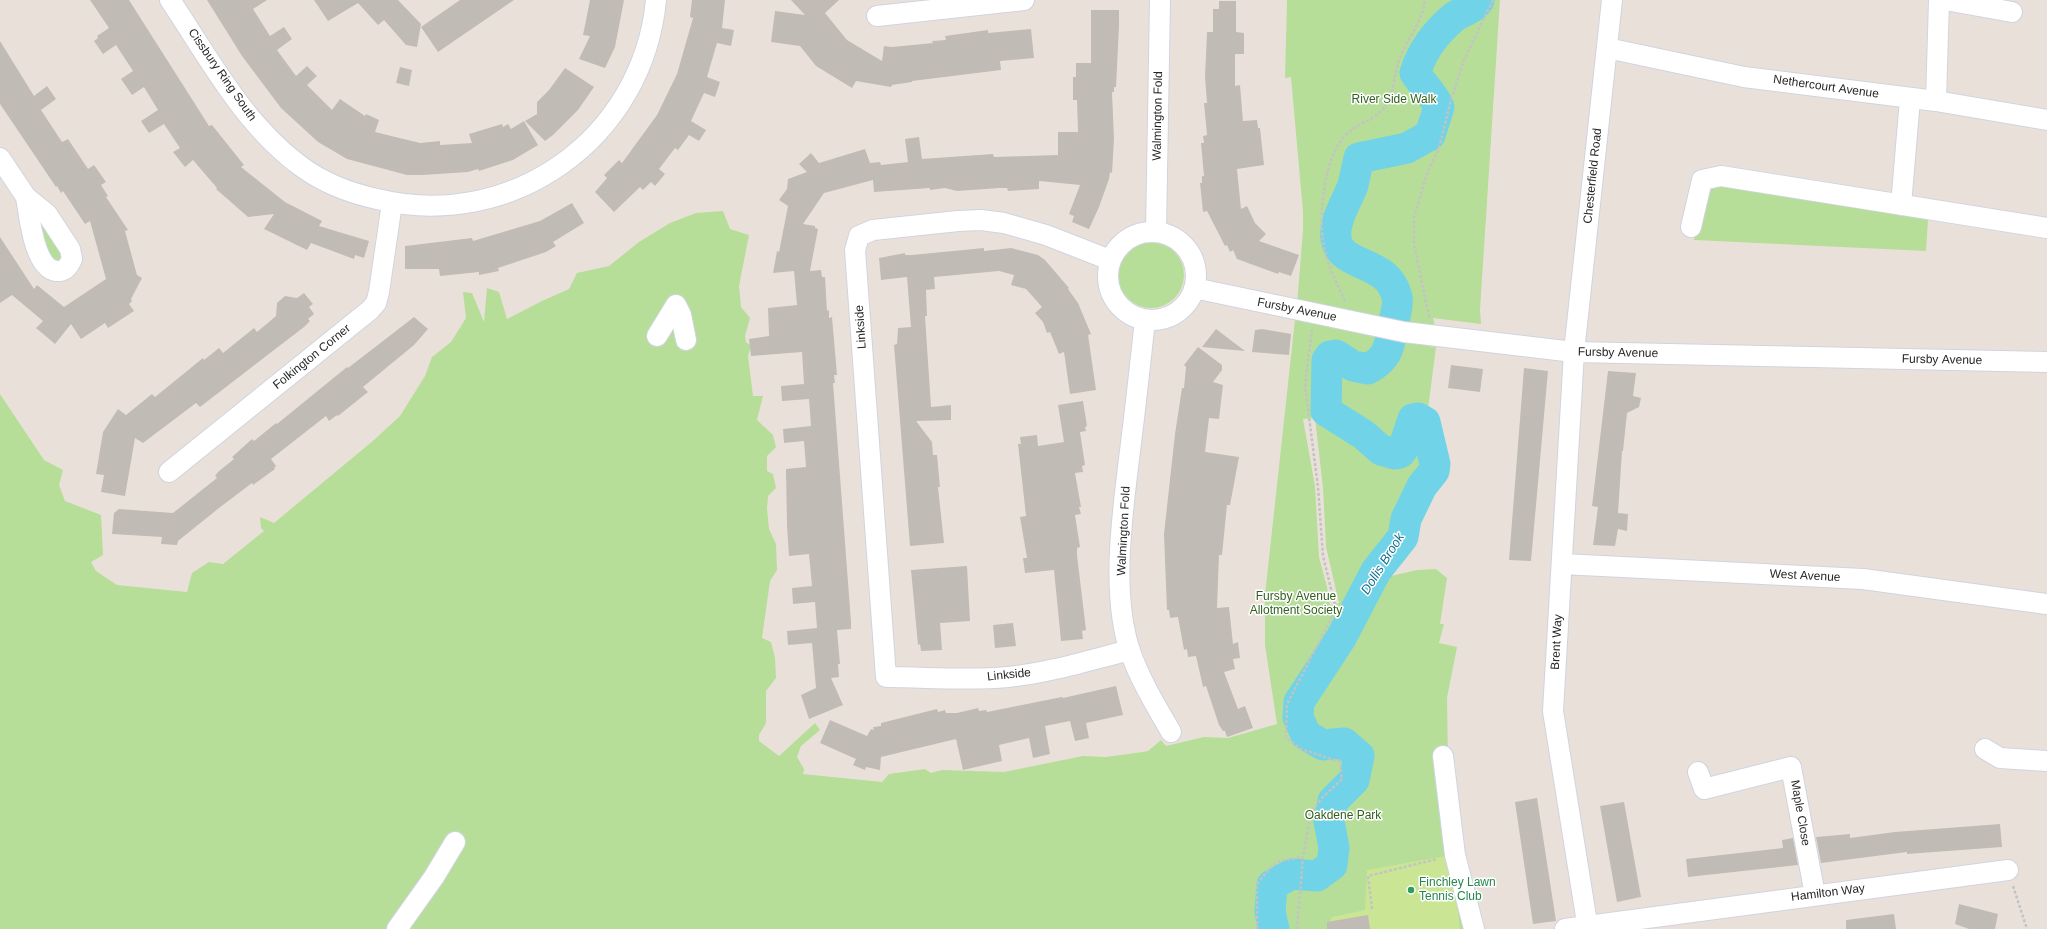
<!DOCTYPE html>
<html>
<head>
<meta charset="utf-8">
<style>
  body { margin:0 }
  canvas { display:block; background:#e9e1d9 }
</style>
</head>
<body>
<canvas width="2047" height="929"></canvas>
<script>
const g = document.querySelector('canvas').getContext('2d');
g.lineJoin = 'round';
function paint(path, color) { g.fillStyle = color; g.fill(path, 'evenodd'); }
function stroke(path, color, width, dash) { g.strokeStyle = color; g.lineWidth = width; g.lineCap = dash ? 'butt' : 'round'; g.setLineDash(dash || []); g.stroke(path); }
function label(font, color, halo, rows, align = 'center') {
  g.font = font + ' Arial,sans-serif'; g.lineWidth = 3; g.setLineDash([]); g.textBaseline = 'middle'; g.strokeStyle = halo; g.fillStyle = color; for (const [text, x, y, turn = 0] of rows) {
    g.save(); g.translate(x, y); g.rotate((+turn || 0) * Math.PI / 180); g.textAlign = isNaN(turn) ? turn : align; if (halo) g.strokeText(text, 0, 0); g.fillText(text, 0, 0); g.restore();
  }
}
paint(new Path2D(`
  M1287,0H1500L1480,310L1481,324L1433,318L1436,330L1411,343L1436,347L1427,417L1434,426V442L1436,444L1443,466L1426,487L1415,518H1410C1410,524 1410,533 1408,538C1402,552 1385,556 1385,573L1391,576L1417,570L1436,569L1447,578L1440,624H1444L1439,643L1457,647L1447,698L1448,763L1469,929H0V394L44,460L63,470L59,485L65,501L101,515L103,555L91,562L96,571L117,585L187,592L192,573L209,562L223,564L264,531L261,528L260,517L274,523L374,440L400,416L425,376L432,357L451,342L466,318L463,292L472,293L484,322L487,288L499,292L507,319L542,301L569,289L577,273L609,266L639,242L670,223L696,213L723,211L730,229L749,235L739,286L741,307L750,318L745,336L746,342L751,346L748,356L753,396H763L757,420L773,435L776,447L767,456V471L773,474L776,488L768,496L767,509L769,529L776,544L777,570L770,581L762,638L771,642L775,658L776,678L766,691V723L759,735V741L779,756L815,723L820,730L801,746L797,757L804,769L803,774L882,782L889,774L925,769L931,773L942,770L1004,772L1083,756L1106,757L1143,752L1148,751L1161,740L1166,746L1204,737L1228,738L1277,724L1265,645V595L1298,292L1303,230V212L1291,77L1285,78ZM1315,418L1323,488L1326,547L1339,603L1330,605L1327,587L1319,557L1315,486L1303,419Z
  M1700,171L1929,204L1926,251L1694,240Z
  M40,218L66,258L52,264L38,219Z
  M1118 275a33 33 0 1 1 66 0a33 33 0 1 1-66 0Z`), '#b6de98');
paint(new Path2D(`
  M1451,855L1460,929H1327L1332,917L1365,910L1367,870Z`), '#cae594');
stroke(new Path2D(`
  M1274,929L1270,912L1272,885L1292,874L1317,876L1332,865L1334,848L1329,821L1333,801L1354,780L1359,756L1344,743L1323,745L1306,735L1298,717L1299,702L1341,638L1376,571L1403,537L1406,519L1422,486L1434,471L1435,464L1425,422L1418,418L1413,419L1403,449L1400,453L1395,454L1381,450L1364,435L1326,411L1327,360L1330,356L1336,355L1353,366L1368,369C1388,358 1389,348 1393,327C1394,319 1399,305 1397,297C1388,260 1345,268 1337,243C1331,224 1347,202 1353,185C1355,176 1357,167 1359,158L1407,148L1430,135L1439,107C1433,94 1423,85 1415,73C1422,51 1436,32 1454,17C1462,11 1474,9 1479,0`), '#70d3e7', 31);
paint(new Path2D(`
  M90,0H129L209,126L212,125L244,165L241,167L285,202L322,221L319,226L369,241L364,258L355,255L354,259L311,243L307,250L264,229L274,214L248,217L216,189L217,188L193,160L185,167L173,152L180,148L164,124L149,133L141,121L158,110L144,87L132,95L121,79L133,71L116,45L103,54L94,41L98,38L97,36L109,28Z
  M207,0H267L253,9L270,36L284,27L292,39L277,50L296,76L307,66L317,76L307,85L332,110L340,99L365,116L366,114L379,120L375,132L420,143L440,141V145L472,143L469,134L502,124L503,127L508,124L511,129L524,121L538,145L513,160L479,171L478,169L468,172L423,175H407L347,159L318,142L281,108L242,56Z
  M314,0H398L421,24L417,47L406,45L384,20L378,25L358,3L328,21Z
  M460,0H514L438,52L421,27Z
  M590,0H624L615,47L605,68L579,59L590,36L583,35Z
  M692,0H725L722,28L734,30L731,46L717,43L707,77L720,82L715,97L704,93L691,121L706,130L699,141L689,135L678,150L675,148L659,169L665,174L655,186L651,182L643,190L640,187L614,212L595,192L607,178L604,175L619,160L622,163L657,115L677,74L693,18L690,17Z
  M791,0H839L825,13L847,40L882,61L884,46L892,47L933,43L932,41L946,40L945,36L988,30V33L1031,29L1034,58L1000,61L1001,70L912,81V82L892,85L891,87L856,81L852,88L816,66L800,46L771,42L775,11L805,15Z
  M1219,1H1236V32L1244,33V54H1235V86L1240,85L1243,121L1257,120L1258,128H1260L1264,165L1237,169L1241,209L1247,206L1255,223L1266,234L1259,241L1299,255L1291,276L1279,272L1278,274L1237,259L1233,250L1230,252L1227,245L1225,246L1207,211L1203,212L1200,183H1202V176H1204L1201,143H1204L1203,136L1207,135L1204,103H1207L1205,77L1207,32H1213V9H1219Z
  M1091,10H1119V26L1116,87H1114V92H1112L1114,139L1112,173L1110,172L1109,179L1099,207L1089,229L1072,222L1074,216L1069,214L1080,185L1039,181V189L1008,191L1007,188H1000L957,191L945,188L930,190V188L874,192L873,180L824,193L803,224L815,226V228L818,229L810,271L821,270L822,277H825L827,311L829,310V318L832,317L837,375H834L835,383H833L851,622V629L837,630L840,664H838L839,677L831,678L843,705L809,719L801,695L816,688L812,643L788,645L787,631L817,628L815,602L793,604L792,588L812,586L809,554L789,556L787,526L786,469L806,467L804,441L784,443L783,429L811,426L809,399L782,401L781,386L804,384L802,352L751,356L749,339L769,336L768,308L797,305L794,271L773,273L777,251L779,252L788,206L779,200L787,189L788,179L807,172L799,164L811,153L819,163L865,149L870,163L880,162L881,165L908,162L905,139L919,137L922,159L993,154L994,157L1058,155V132H1078L1077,100H1073V77H1076V63H1091Z
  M0,41L34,96L47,86L56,99L41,110L62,142L68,139L88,169L94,165L106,182L101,185L108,196L106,197L128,230L125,231L137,275L142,278L131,299L132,301L129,304L134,311L108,328L105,323L81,339L71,324L55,344L36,328L43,321L12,295L0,303V237L34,289L37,285L64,307L106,279L90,221L85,224L63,191L61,193L57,186L56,187L0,104Z
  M400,67L412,70L409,86L396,83Z
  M565,68L594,87L578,110L553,135L545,141L525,121L537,114V102L549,90Z
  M572,203L584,223L553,242L556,246L546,252L498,268L499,271L479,275V272L440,276L439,269H405V246L472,238L473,241L540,221Z
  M984,248V251L1011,248L1038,255L1045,260L1069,288L1068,289L1078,303L1091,334L1088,335L1096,390L1070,394L1064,352L1059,354L1050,332L1047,333L1043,322L1035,313L1042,307L1026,289L1011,285L1014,275L999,271L934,277L935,289L926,290L927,316H925L931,407L951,405V420L916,421L932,442L933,455H937L940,487H938L944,543L910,546L894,345L897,344L898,328L911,327L907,277L881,280L879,258L905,253V255H912Z
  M304,293L313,304L309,307L314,314L308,319L310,321L304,327L200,407L196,403L143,443L135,438L125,496L101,492L104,475L96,474L103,432L118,409L126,415L152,394L155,397L203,358L204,360L219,348L223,353L254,328L257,332L276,316L277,303L285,296L297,298Z
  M414,317L428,329L414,345L363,387L368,392L338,416L337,415L329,421L326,416L271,459L276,466L274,468L275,469L253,485L252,483L219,508L178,541L177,545L161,544L162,537L112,534L114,513L119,509L173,513L217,478L215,476L218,472L234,459L232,457L252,439L254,441L276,423L277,424L347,367L348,368Z
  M1216,329L1245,351L1202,347Z
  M1262,329L1291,334L1289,355L1252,352L1255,330Z
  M1198,347L1222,365V370L1213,382L1223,385L1219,419L1209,418L1205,452L1239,457L1230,505H1227L1222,555H1219L1217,608L1229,607L1233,644L1238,642L1240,658L1233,659L1235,669L1224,672L1238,709L1245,706L1253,728L1227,737L1225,731H1223L1219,725L1206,686L1203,687L1196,656L1188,657L1187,649L1184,650L1178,617L1170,618L1169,610H1167L1164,534L1175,434L1182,388H1184L1186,367L1184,365Z
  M1451,365L1483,369L1480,392L1448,388Z
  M1524,368L1548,371L1531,561L1509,560Z
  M1608,371L1636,373L1633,396L1641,398L1639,407L1627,413L1623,451H1622L1618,513L1628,514L1627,531L1618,529L1615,546L1593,545L1598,507L1592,506Z
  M1083,401L1087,426L1085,427L1086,431L1080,432L1085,465L1082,466L1083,472L1075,473L1081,507H1079L1081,514L1075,515L1080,547L1077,548V555L1086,630L1082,631L1083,639L1061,641L1054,570L1025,573L1023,558H1027L1020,517L1026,516L1018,444H1021L1020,437L1037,435L1038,446L1064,442L1058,405Z
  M967,566L970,621L940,623L942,650L921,651L920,644L918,645L911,570Z
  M1013,623L1016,646L995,648L993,625Z
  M1116,686L1123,715L1086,723L1089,738L1075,741L1070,721L1045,726L1050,754L1033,758L1029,738L999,745L1002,761L963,770L956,739L881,757L880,770L866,767L865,770L853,765L856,759L820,743L830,720L867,736L871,729L874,730L873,727L881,726V723L937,709L938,712L945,710L946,713H957L978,708L979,711L986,710L987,712L1062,697L1063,698Z
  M1537,798L1556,921L1533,924L1515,802Z
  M1624,802L1641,897L1617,902L1600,806Z
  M2000,824L2002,847L1907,854V852L1821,863L1816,837L1850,834V838L1895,832Z
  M1793,838L1798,865L1688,877L1686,859L1783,848L1782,840Z
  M1959,904L1998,914L1995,929H1969L1955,924Z
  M1894,914L1896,929H1846V920Z
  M1368,915L1370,929H1327V922Z`), '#c1bbb6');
const minor = new Path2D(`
  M170,0C209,58 244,125 302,167C325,184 350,193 377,199C512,232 643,138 656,0
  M1945,0L2012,12
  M877,16L1024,0
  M1607,48L1744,77L1936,101L2047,120
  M1936,101L1939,0
  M0,158L26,197L47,214L70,249L72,259C69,266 65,272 56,271C34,268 29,215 26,197
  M1901,205L1910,99
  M1691,227L1702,180L1721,176L2047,228
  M1108 276a44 44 0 1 1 88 0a44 44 0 1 1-88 0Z
  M1156,232L1160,0
  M1110,260L1046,235L1004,223L981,220L958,221L873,230L859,236L855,250L886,677C926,677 967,681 1008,677C1049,673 1090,660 1130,650
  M1194,288L1404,332L1574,352L2047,362
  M1145,320C1140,366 1135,412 1129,459C1122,517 1111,594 1130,651C1140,680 1156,706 1171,732
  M657,336L676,305L681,315L686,340
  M169,472L370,310L376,303L379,292L392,203
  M1562,564L1863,579L2047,604
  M1985,749L2000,758L2047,761
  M1443,756L1455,855L1474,929
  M1698,772L1704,789L1791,767L1815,895
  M397,929L434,877L455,842
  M1565,929L2008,870
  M1588,929L1553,711L1574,352L1612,0`);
stroke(minor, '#cfd4e0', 22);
stroke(new Path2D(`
  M1345,301C1336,282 1326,262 1323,242C1319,212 1324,153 1348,133C1361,121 1379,119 1388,102C1395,88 1394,72 1400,58C1407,39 1423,21 1425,0
  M1429,317L1414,244V218L1426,176L1439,148L1451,100L1464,60L1493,0
  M2013,886L2027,929
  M1372,909L1368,876L1437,859
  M1257,929V884L1269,869L1279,861L1303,857
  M1297,929L1303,857L1311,813L1322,798L1342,779L1340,762L1301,749L1286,738L1287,704L1330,621L1335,605L1323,556L1318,487L1305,385L1312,330`), '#c3c3c3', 2.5, [3, 2]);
stroke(minor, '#fff', 20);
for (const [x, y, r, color] of [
  [1411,890,4,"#2e9e5b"]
]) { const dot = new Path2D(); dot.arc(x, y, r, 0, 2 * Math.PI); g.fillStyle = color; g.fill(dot); stroke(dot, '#fff', 1.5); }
label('12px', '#272727', '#fff', [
  ["Cissbury Ring South",222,75,55],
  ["Nethercourt Avenue",1826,87,8],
  ["Walmington Fold",1158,116,-89],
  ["Chesterfield Road",1593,176,-84],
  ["Fursby Avenue",1297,310,11],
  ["Linkside",861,327,-94],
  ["Fursby Avenue",1618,353,1],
  ["Folkington Corner",312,357,-39],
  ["Fursby Avenue",1942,360,1],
  ["Walmington Fold",1124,531,-87],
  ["West Avenue",1805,576,3],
  ["Brent Way",1557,642,-87],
  ["Linkside",1009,675,-6],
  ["Maple Close",1800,813,80],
  ["Hamilton Way",1828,893,-7]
]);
label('12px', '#315f1d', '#fff', [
  ["River Side Walk",1394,100],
  ["Fursby Avenue",1296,597],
  ["Allotment Society",1296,611],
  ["Oakdene Park",1343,816]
]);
label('12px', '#27864d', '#fff', [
  ["Finchley Lawn",1419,883],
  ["Tennis Club",1419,897]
], 'left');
label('italic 13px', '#14708f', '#fff', [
  ["Dollis Brook",1383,564,-58]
]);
</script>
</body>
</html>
